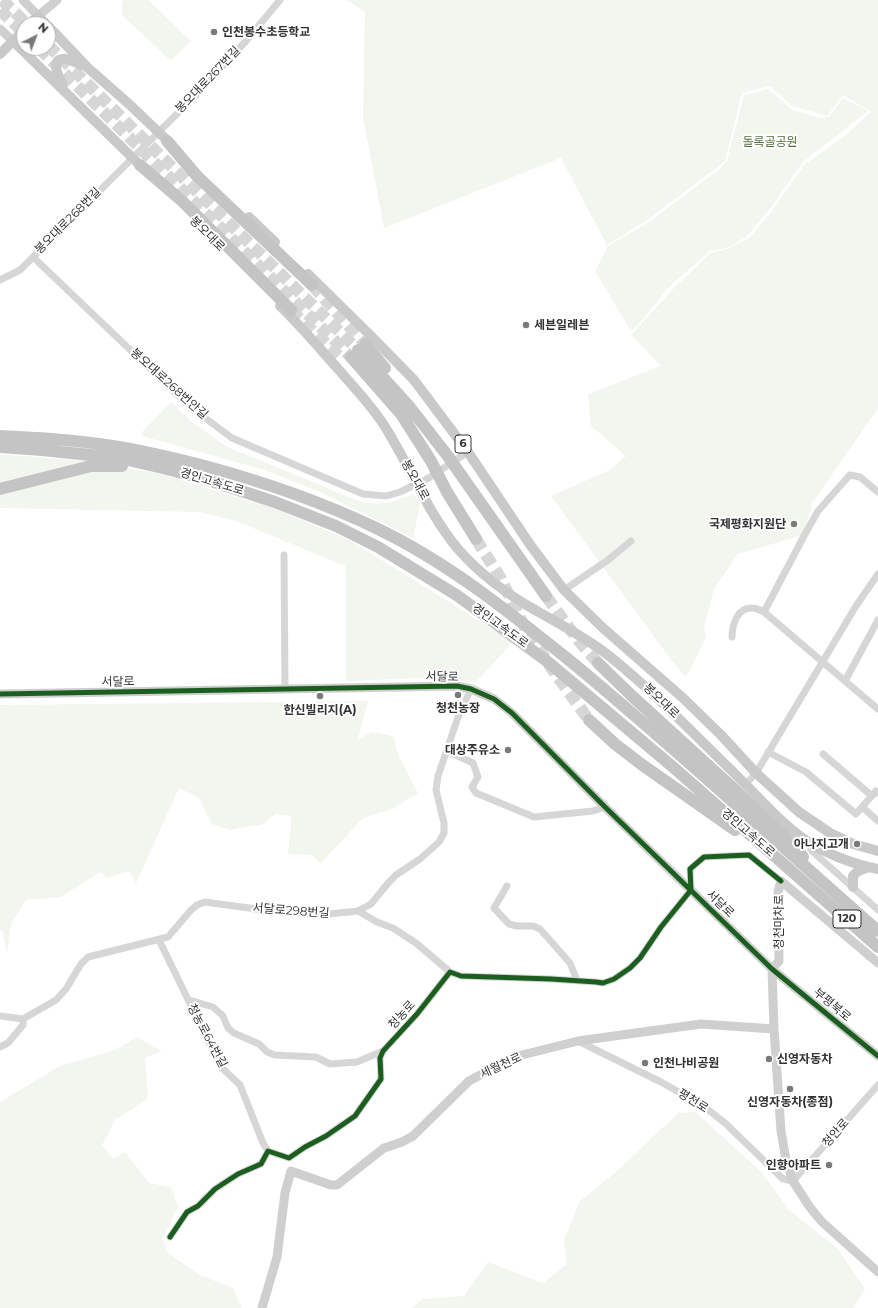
<!DOCTYPE html>
<html>
<head>
<meta charset="utf-8">
<style>
  body { margin:0 }
  #map { position:relative; width:878px; height:1308px; overflow:hidden; background:#fff; font-family:Montserrat,sans-serif }
  canvas { display:block }
  .north { position:absolute; left:16px; top:16px; width:40px; height:40px; box-sizing:border-box; background:#fff; border:1px solid #adadad; border-radius:50%; rotate:42deg; font-size:11px; font-weight:700; line-height:16px; text-align:center; color:#323232 }
  .north::after { content:''; display:block; margin:auto; width:14px; height:18px; background:#7a7a7a; clip-path:polygon(50% 0,100% 100%,50% 72%,0 100%) }
</style>
</head>
<body>
<div id="map">
<canvas width="878" height="1308"></canvas>
<div class="north">N</div>
</div>
<script>
const g = document.querySelector('canvas').getContext('2d');
g.lineJoin = 'round';
function paint(path, color) { g.fillStyle = color; g.fill(path, 'evenodd'); }
function stroke(path, color, width, dash) { g.strokeStyle = color; g.lineWidth = width; g.lineCap = dash ? 'butt' : 'round'; g.setLineDash(dash || []); g.stroke(path); }
function label(font, color, halo, rows, align = 'center') {
  g.font = font + ' Montserrat,"Noto Sans KR",sans-serif'; g.lineWidth = 4; g.setLineDash([]); g.textBaseline = 'middle'; g.strokeStyle = halo; g.fillStyle = color; for (const [text, x, y, turn = 0] of rows) {
    g.save(); g.translate(x, y); g.rotate((+turn || 0) * Math.PI / 180); g.textAlign = isNaN(turn) ? turn : align; if (halo) g.strokeText(text, 0, 0); g.fillText(text, 0, 0); g.restore();
  }
}
paint(new Path2D(`
  M124,0H148L191,41L171,61L122,15V3Z
  M347,0H878V408L813,502L803,535L738,554L714,589L704,626L706,637L686,677L669,657L551,496L612,469L626,456L591,426L588,394L661,366L631,335L673,289L710,253L727,249L749,238L772,211L804,165L846,135L871,112L843,95L827,116L792,106L770,86L742,93L725,161L649,219L607,245L561,158L384,228L363,117L365,12Z
  M768,89L793,110L820,118L829,117L843,98L868,111L803,162L769,210L746,237L727,248L710,251L669,287L638,325L631,331L595,271L608,246L649,222L717,171L727,161L744,95Z
  M171,402L191,421L225,446L359,501L377,504L391,502L414,494L420,505L413,538L320,492L265,470L142,436V432Z
  M0,454L85,461L157,473L274,508L351,541L513,642L476,682L421,678L346,681V572L345,566L236,521L199,512L0,508Z
  M368,701L358,739L372,732L393,736L399,757L418,793L392,809L363,818L321,863L312,855L288,854L291,827V816L275,814L264,824L229,830L212,824L199,798L179,788L136,883L129,871L107,878L100,872L61,897L26,900L11,924L7,953L3,932L0,930V705Z
  M136,1037L162,1051L145,1058L148,1099L115,1120L102,1145L113,1159L125,1152L149,1183L171,1187L178,1206L163,1239L168,1253L200,1275L233,1288L242,1308H0V1102L60,1066L116,1050Z
  M696,1112L761,1172L789,1210L837,1248L865,1289L853,1308H412L423,1299L464,1296L488,1262L543,1283L567,1264L564,1240L580,1201L617,1171L678,1113Z`), '#f2f6ee');
stroke(new Path2D(`
  M2,0L27,24
  M0,10L24,33
  M48,45L358,350
  M39,48L351,357
  M312,285L365,344
  M291,310L340,357
  M476,539L501,579L523,624L552,669L589,720
  M546,596L578,640L598,663`), '#d6d6d6', 12, [12, 6]);
stroke(new Path2D(`
  M33,257L189,406L232,438L363,494L386,496L400,492L427,479L468,452
  M0,280L20,270L196,95L246,41L280,0
  M284,555L285,689
  M564,590L608,560L631,541
  M764,612L805,534L818,511L848,477L850,475L860,477L878,492
  M732,637C732,626 737,607 752,608C756,608 760,610 764,612L878,709
  M845,681L878,620
  M447,751L473,763L478,777L472,787L476,793L534,817L593,811L605,807
  M768,752L806,772L856,814L876,791L878,793
  M823,754L872,796
  M746,784L756,773L856,606L878,574
  M862,807L878,821
  M807,842L812,851L878,910
  M507,886L494,908L509,924L517,926H533L540,929L570,963L577,980
  M358,911L377,922L393,928L416,943L450,972
  M159,940L221,1067L240,1085L263,1143L268,1151
  M189,1000L213,1007L223,1016L228,1028L234,1033L259,1044L267,1052L275,1055L316,1057L330,1064L357,1062L383,1051
  M0,1016L23,1019L56,1000L66,989L81,964L88,957L168,937L191,910L197,905L205,902L271,911L319,915L358,911L371,904L389,882L396,875L420,859L439,842L444,833V823L436,790L438,776L458,717L471,689
  M578,1041L659,1081L702,1105L725,1123L783,1179L793,1181L878,1085
  M0,1047L8,1043L23,1025V1019
  M170,1237L187,1212L198,1206L215,1189L238,1174L261,1164L268,1151L289,1158L305,1147L326,1136L355,1116L381,1079L380,1058L383,1051L417,1014L450,972L461,976L551,979L596,982L603,983L614,979L630,968L640,958L661,927L691,890L690,869L704,857L749,855L781,881`), '#d6d6d6', 7);
stroke(new Path2D(`
  M23,0L38,16L57,0
  M0,29L13,41
  M0,694L457,686L471,689L494,699L512,713L605,807L772,969L878,1056
  M772,969L774,1029L781,1131L786,1160L793,1181L809,1206L821,1221L878,1272
  M772,969L779,961L778,892L781,881L878,963
  M262,1308L277,1257L285,1193L291,1171L331,1185H337L384,1148L402,1142L413,1136L469,1081L514,1057L578,1041L701,1024L774,1029`), '#cfcfcf', 9);
stroke(new Path2D(`
  M30,24L38,16L46,24
  M48,26L88,68L129,104L172,145
  M13,41L145,170
  M0,54L24,30
  M63,85C50,63 55,51 81,65
  M249,217L275,242
  M308,274L374,339L414,380L468,452L531,546L564,590L603,628L683,698L721,735L756,773L799,812L830,833L853,844L878,851
  M280,306C301,326 320,349 340,371C356,390 374,408 387,430C411,469 428,513 458,549C480,574 508,595 537,611C561,625 586,638 608,655C652,690 691,731 731,770C755,793 777,820 804,839C823,853 856,865 878,869
  M853,887V876L858,871L869,867`), '#c9c9c9', 10);
stroke(new Path2D(`
  M167,141L197,176L312,285
  M140,165L182,201L291,310
  M365,344L385,368
  M358,350L408,405L447,455L546,596
  M351,357L401,414L431,461L447,492L476,539
  M0,436C40,438 80,440 119,447C148,452 177,459 205,466C264,482 322,502 376,528C447,562 508,611 569,660C675,747 775,841 878,931
  M0,447L42,450L119,458L163,468L208,480L275,502L336,526L378,547L458,596L548,662L673,767L878,947
  M0,489L91,466H122
  M598,663L632,696L734,789L798,850L803,857
  M589,720L615,744L641,764L735,830`), '#c4c4c4', 12);
stroke(new Path2D(`
  M0,694L457,686L471,689L494,699L512,713L605,807L772,969L878,1056
  M170,1237L187,1212L198,1206L215,1189L238,1174L261,1164L268,1151L289,1158L305,1147L326,1136L355,1116L381,1079L380,1058L383,1051L417,1014L450,972L461,976L551,979L596,982L603,983L614,979L630,968L640,958L661,927L691,890L690,869L704,857L749,855L781,881`), '#1b5e20', 5);
for (const [x, y, r, color] of [
  [214,32,4,"#7a7a7a"],
  [526,325,4,"#7a7a7a"],
  [794,524,4,"#7a7a7a"],
  [458,695,4,"#7a7a7a"],
  [320,696,4,"#7a7a7a"],
  [508,750,4,"#7a7a7a"],
  [857,844,4,"#7a7a7a"],
  [769,1059,4,"#7a7a7a"],
  [645,1063,4,"#7a7a7a"],
  [790,1089,4,"#7a7a7a"],
  [829,1165,4,"#7a7a7a"]
]) { const dot = new Path2D(); dot.arc(x, y, r, 0, 2 * Math.PI); g.fillStyle = color; g.fill(dot); stroke(dot, '#fff', 1.5); }
for (const [x, y, w] of [
  [463,444,16],
  [847,919,28]
]) { const box = new Path2D(); box.roundRect(x - w / 2, y - 9, w, 18, 3); g.fillStyle = '#fff'; g.fill(box); stroke(box, '#323232', 1); }
label('bold 11px', '#323232', null, [
  ["6",463,444],
  ["120",847,919]
]);
label('bold 12px', '#323232', '#fff', [
  ["인천봉수초등학교",222,32],
  ["세븐일레븐",534,325],
  ["국제평화지원단",786,524,"right"],
  ["청천농장",458,708,"center"],
  ["한신빌리지(A)",320,710,"center"],
  ["대상주유소",500,750,"right"],
  ["아나지고개",849,844,"right"],
  ["신영자동차",777,1059],
  ["인천나비공원",653,1063],
  ["신영자동차(종점)",790,1102,"center"],
  ["인향아파트",821,1165,"right"]
], 'left');
label('12px', '#323232', '#fff', [
  ["봉오대로267번길",208,80,-46],
  ["봉오대로268번길",68,221,-45],
  ["봉오대로",207,234,45],
  ["봉오대로268번안길",169,384,42],
  ["봉오대로",415,480,61],
  ["경인고속도로",212,482,17],
  ["경인고속도로",500,626,36],
  ["서달로",442,677,1],
  ["서달로",118,682,-1],
  ["봉오대로",661,701,44],
  ["경인고속도로",748,833,41],
  ["서달로",720,904,44],
  ["서달로298번길",291,911,4],
  ["청천마차로",779,922,-90],
  ["부평북로",832,1005,40],
  ["청농로",402,1015,-48],
  ["청농로64번길",207,1036,62],
  ["세월천로",501,1066,-25],
  ["평천로",693,1101,32],
  ["청안로",836,1133,-49]
]);
label('12px', '#53723b', '#fff', [
  ["돌록골공원",770,142]
]);
</script>
</body>
</html>
